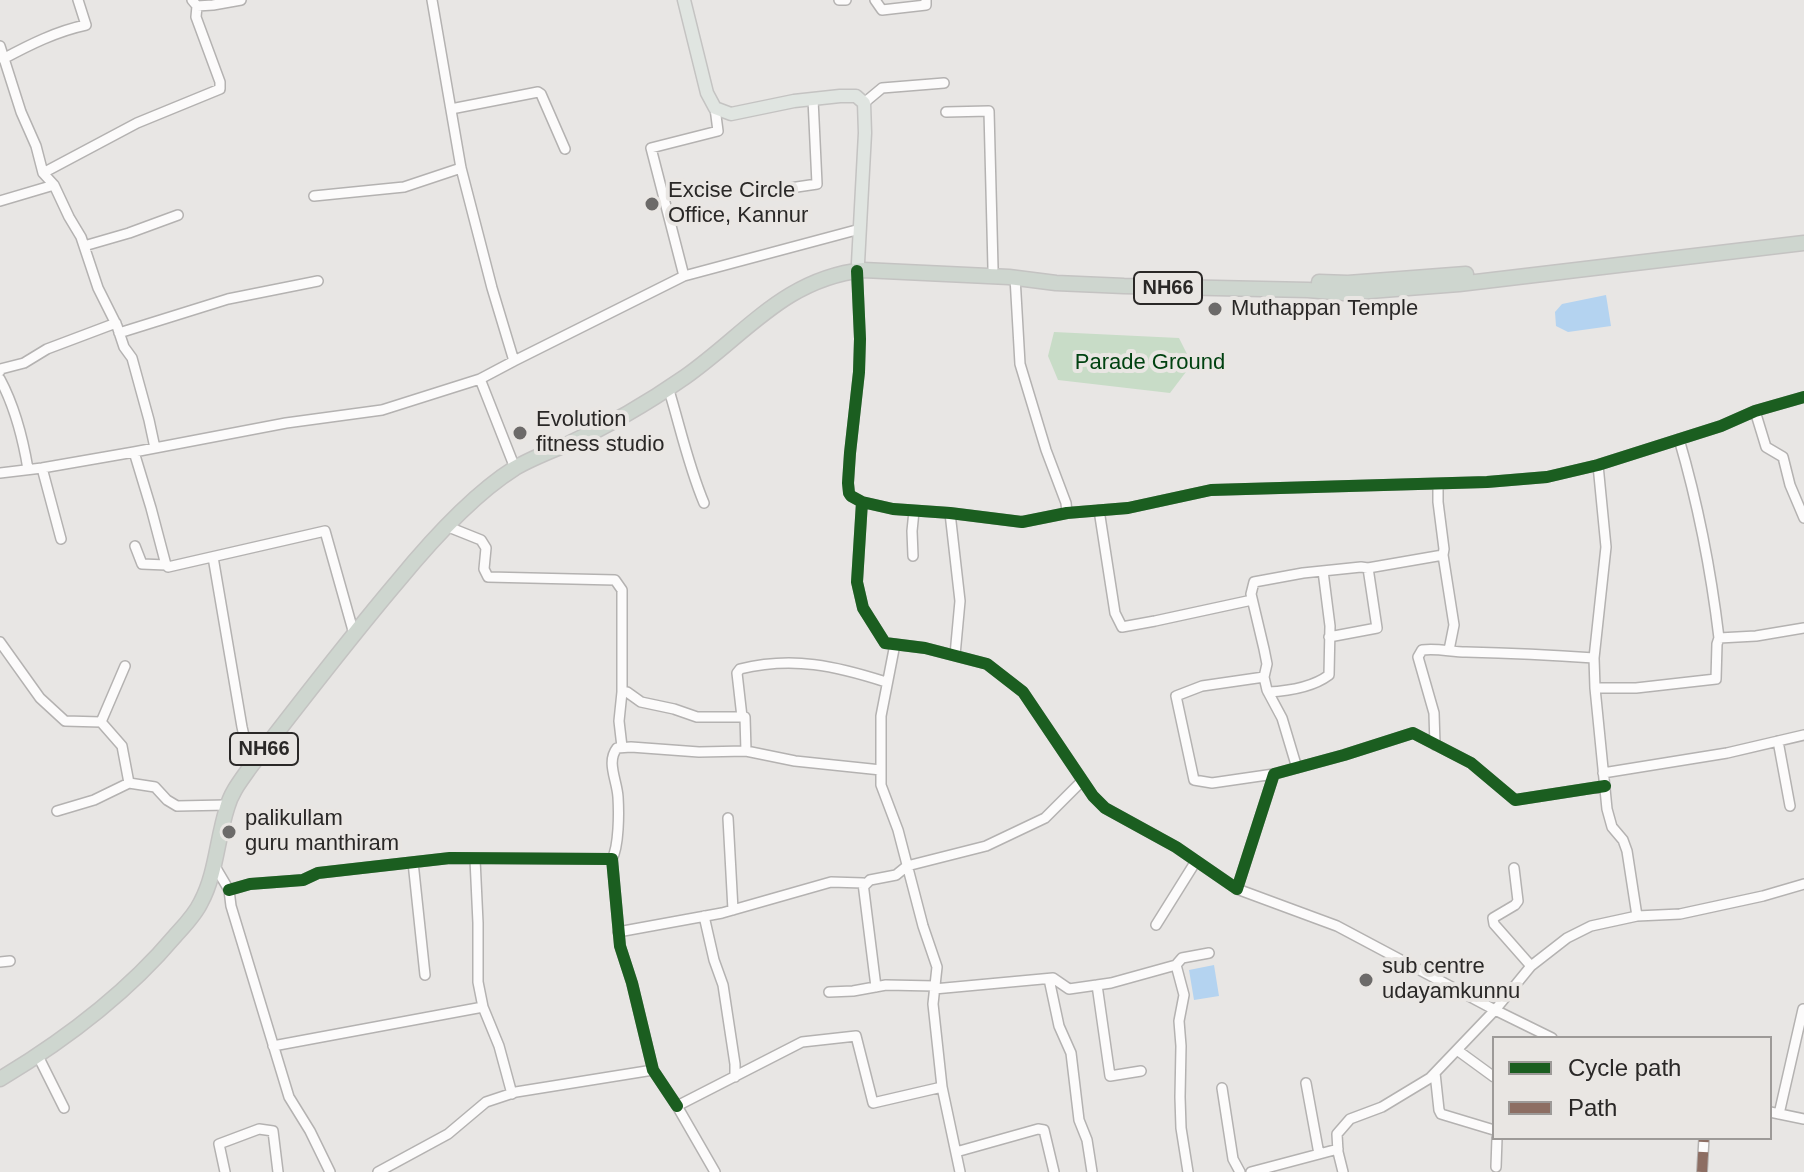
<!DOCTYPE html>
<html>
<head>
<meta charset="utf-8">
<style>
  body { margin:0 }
  #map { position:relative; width:1804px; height:1172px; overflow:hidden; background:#e8e6e4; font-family:Helvetica,sans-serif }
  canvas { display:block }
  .legend { position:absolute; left:1492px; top:1036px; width:280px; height:104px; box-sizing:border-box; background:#e9e6e3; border:2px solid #9d9a98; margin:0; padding:10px 14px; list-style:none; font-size:24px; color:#2a2827 }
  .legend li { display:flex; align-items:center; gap:16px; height:40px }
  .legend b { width:40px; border:2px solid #9d9a98 }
</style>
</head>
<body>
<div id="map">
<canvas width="1804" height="1172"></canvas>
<ul class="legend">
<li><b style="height:10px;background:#1b5e20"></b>Cycle path</li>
<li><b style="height:10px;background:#8d6e63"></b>Path</li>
</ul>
</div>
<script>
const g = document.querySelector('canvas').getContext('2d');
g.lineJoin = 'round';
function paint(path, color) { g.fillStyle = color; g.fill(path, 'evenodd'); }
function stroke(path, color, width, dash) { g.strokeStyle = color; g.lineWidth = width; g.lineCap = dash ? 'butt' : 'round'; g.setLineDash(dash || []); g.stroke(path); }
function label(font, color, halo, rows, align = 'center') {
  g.font = font + ' Helvetica,sans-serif'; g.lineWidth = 8; g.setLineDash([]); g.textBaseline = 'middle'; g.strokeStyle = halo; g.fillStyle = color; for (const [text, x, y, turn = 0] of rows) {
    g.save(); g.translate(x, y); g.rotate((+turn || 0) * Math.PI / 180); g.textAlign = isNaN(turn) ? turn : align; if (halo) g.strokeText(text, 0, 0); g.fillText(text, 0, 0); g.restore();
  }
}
paint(new Path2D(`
  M1054,332L1179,338L1192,364L1170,393L1058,380L1048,356Z`), '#c8dcc7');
paint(new Path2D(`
  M1606,295L1611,326L1568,332L1556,326L1555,312L1562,304Z
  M1214,965L1219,996L1194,1000L1189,970Z`), '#b4d3f0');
const minor = new Path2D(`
  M192,0L197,6L213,5L241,0
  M432,0L461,168L492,288L514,361L480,379L515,468
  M839,0H846
  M875,0L882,10L926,5V0
  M0,46L21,112L36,146L43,173L54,185L69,217L81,237L98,288L117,326L124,347L132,358L149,420L155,448
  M3,59C29,45 57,31 86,25L78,0
  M864,103L882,88L944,83
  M451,109L538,92L541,94L565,149
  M946,112L989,111L993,268
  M43,173L137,123L220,89V82L196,17L197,6
  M790,188L817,184L813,99
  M314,196L404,187L461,168
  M0,201L54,185
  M84,246L129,233L178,215
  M857,271L860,339L859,372L850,453L848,483L849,493L851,496L862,502L893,509L950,513L1022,522L1067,513L1128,508L1211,490L1487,482L1547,477L1598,465L1721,426L1755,411L1804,397
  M684,276L651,148L718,131L715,108
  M1015,277L1020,364L1046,450L1066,503L1067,513
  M119,333L228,299L318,281
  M514,361L684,276L860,229
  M0,371L1,369L24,363L47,349L116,323
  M0,379C15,407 23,439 28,469
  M668,387C680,426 688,465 704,503
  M1755,411L1766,447L1783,457L1790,485L1804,518
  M1679,439C1698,504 1711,571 1719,638
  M134,452L151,508L166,565L168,567L325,531L354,634
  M1598,465L1606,547L1594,658L1595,688L1607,809L1612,827L1623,840L1627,851L1637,916
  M42,468L61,539
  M0,473L42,468L134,452L286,423L382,410L480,379
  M862,502L857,582L863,608L885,643L925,648L987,664L1023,692L1093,796L1105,808L1176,847L1237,889L1274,774L1344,755L1413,733L1471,763L1515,800L1605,786
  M1099,510L1115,613L1122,627L1155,621L1252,600
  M950,513L960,601L955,655
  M448,524L451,528L481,540L486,548L484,569L488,577L615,580L622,590V692
  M135,546L142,564L166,565
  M1443,555L1454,625L1449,650
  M913,556L912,531L914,511
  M213,557L242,727L251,766
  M1329,637L1377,628L1368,568
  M0,642L40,698L65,721L101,722L122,746L129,783
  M895,644L881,716V785L898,830L923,926L937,967L933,1004L942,1087L960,1172
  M1264,677L1202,686L1176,696L1194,780L1212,783L1274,774
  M1595,688H1636L1716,679L1717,644L1719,638L1756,636L1804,628
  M1268,692C1288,691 1313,687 1329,675L1330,626L1323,571
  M742,717L737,673L740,669C793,656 836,666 886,682
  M101,722L125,666
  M1778,741L1790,806
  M1435,745L1434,713L1418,657L1422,650C1438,648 1451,652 1466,652C1509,653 1552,655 1594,658
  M622,747L619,721L622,692H627L641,702L674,709L697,717H745L746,751
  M1297,768L1282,718L1267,690L1264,677L1267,664L1264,649L1251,594L1254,582L1303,573L1361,567L1368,568L1443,555L1444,549L1438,502V484
  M1603,773L1727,753L1804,735
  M57,811L94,800L129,783L155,787L167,800L177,806L227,805
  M728,818L733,910
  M612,859C619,846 619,813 618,797C617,780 606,762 617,748L631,747L699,752L746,751L795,761L881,770
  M413,862L425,975
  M213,863L229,890L231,906L289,1097L310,1131L330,1172
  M1514,868L1518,901L1515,905L1493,918L1494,924L1531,966
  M864,886L870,880L896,875L907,866L986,846L1045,818L1082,781
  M1237,889L1337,926L1495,1010L1552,1038
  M229,890L250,884L303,880L318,873L450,858L612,859L620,946L632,983L653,1070L677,1106
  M704,916L714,960L723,985L735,1064V1077
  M1156,925L1196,861
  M618,932L722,913L831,882L863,883L876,987
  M0,962L10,961
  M1176,965L1184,995L1179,1021L1181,1046L1180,1097L1181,1128L1188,1172
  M1049,979L1059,1026L1071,1053L1079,1120L1087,1140L1092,1172
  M1097,985L1110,1076L1141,1071
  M934,989L1053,978L1069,989L1111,983L1176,965L1182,958L1209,953
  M829,992L853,991L886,985L935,986
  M483,1007L499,1046L512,1094
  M273,1046L483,1007L478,982V923L475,859
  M1457,1050L1494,1077
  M38,1056L64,1108
  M1435,1073L1439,1110L1441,1114L1494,1130
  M1306,1083L1319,1154
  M1222,1088L1233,1159L1240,1172
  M1770,1112L1804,1119
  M1779,1114L1803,1009
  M956,1152L1038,1129L1044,1130L1054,1172
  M1496,1167L1497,1138
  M225,1172L219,1144L259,1129L273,1131L278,1172
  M378,1172L448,1134L486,1102L516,1092L653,1070
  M715,1172L677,1106L802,1042L856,1036L873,1103L942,1087
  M1251,1172L1338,1149
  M1343,1172L1338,1152L1337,1134L1350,1119L1382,1107L1430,1078L1495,1010L1531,966L1567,938L1591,926L1637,916L1680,914L1763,896L1804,884
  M1702,1172L1704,1138`);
const major = new Path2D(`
  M684,0L707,93L715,108L731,114L794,101L840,96H856L864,103L865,133L858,263`);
const highway = new Path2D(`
  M1319,282L1348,283L1466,274
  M0,1079C65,1040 126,994 175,936C184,926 195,915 201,902C216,874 217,839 227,808C231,792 242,779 251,766C299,704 347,641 398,581C430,542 472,495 515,468C532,458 551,451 570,443C610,425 649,402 685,377C746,334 784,279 863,270L1009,277L1056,283L1124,286L1308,290L1344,293L1459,284L1804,243`);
stroke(minor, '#b4b2b1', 12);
stroke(major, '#c4c3c2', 15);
stroke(highway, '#c4c3c2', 17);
stroke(minor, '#fcfbfb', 9);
stroke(major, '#e0e5e1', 12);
stroke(highway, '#ced6cf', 14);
stroke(new Path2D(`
  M1702,1172L1704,1138`), '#8d6e63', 10, [20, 10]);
stroke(new Path2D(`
  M857,271L860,339L859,372L850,453L848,483L849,493L851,496L862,502L893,509L950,513L1022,522L1067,513L1128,508L1211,490L1487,482L1547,477L1598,465L1721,426L1755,411L1804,397
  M862,502L857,582L863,608L885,643L925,648L987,664L1023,692L1093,796L1105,808L1176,847L1237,889L1274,774L1344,755L1413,733L1471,763L1515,800L1605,786
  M229,890L250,884L303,880L318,873L450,858L612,859L620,946L632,983L653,1070L677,1106`), '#1b5e20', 12);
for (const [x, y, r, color] of [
  [652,204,8,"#6c6a69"],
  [1215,309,8,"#6c6a69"],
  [520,433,8,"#6c6a69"],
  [229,832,8,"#6c6a69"],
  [1366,980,8,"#6c6a69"]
]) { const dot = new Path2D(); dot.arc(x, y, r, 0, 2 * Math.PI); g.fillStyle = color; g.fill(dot); stroke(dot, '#e9e6e3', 3); }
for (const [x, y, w] of [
  [1168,288,68],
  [264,749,68]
]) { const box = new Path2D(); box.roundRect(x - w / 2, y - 16, w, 32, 6); g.fillStyle = '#e9e6e3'; g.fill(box); stroke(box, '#2a2827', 2); }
label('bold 20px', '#2a2827', null, [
  ["NH66",1168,288],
  ["NH66",264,749]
]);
label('22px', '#2a2827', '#e9e6e3', [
  ["Excise Circle",668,191],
  ["Office, Kannur",668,216],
  ["Muthappan Temple",1231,309],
  ["Evolution",536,420],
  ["fitness studio",536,445],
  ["palikullam",245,819],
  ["guru manthiram",245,844],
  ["sub centre",1382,967],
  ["udayamkunnu",1382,992]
], 'left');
label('22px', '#004211', '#e9e6e3', [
  ["Parade Ground",1150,363]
]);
</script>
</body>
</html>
